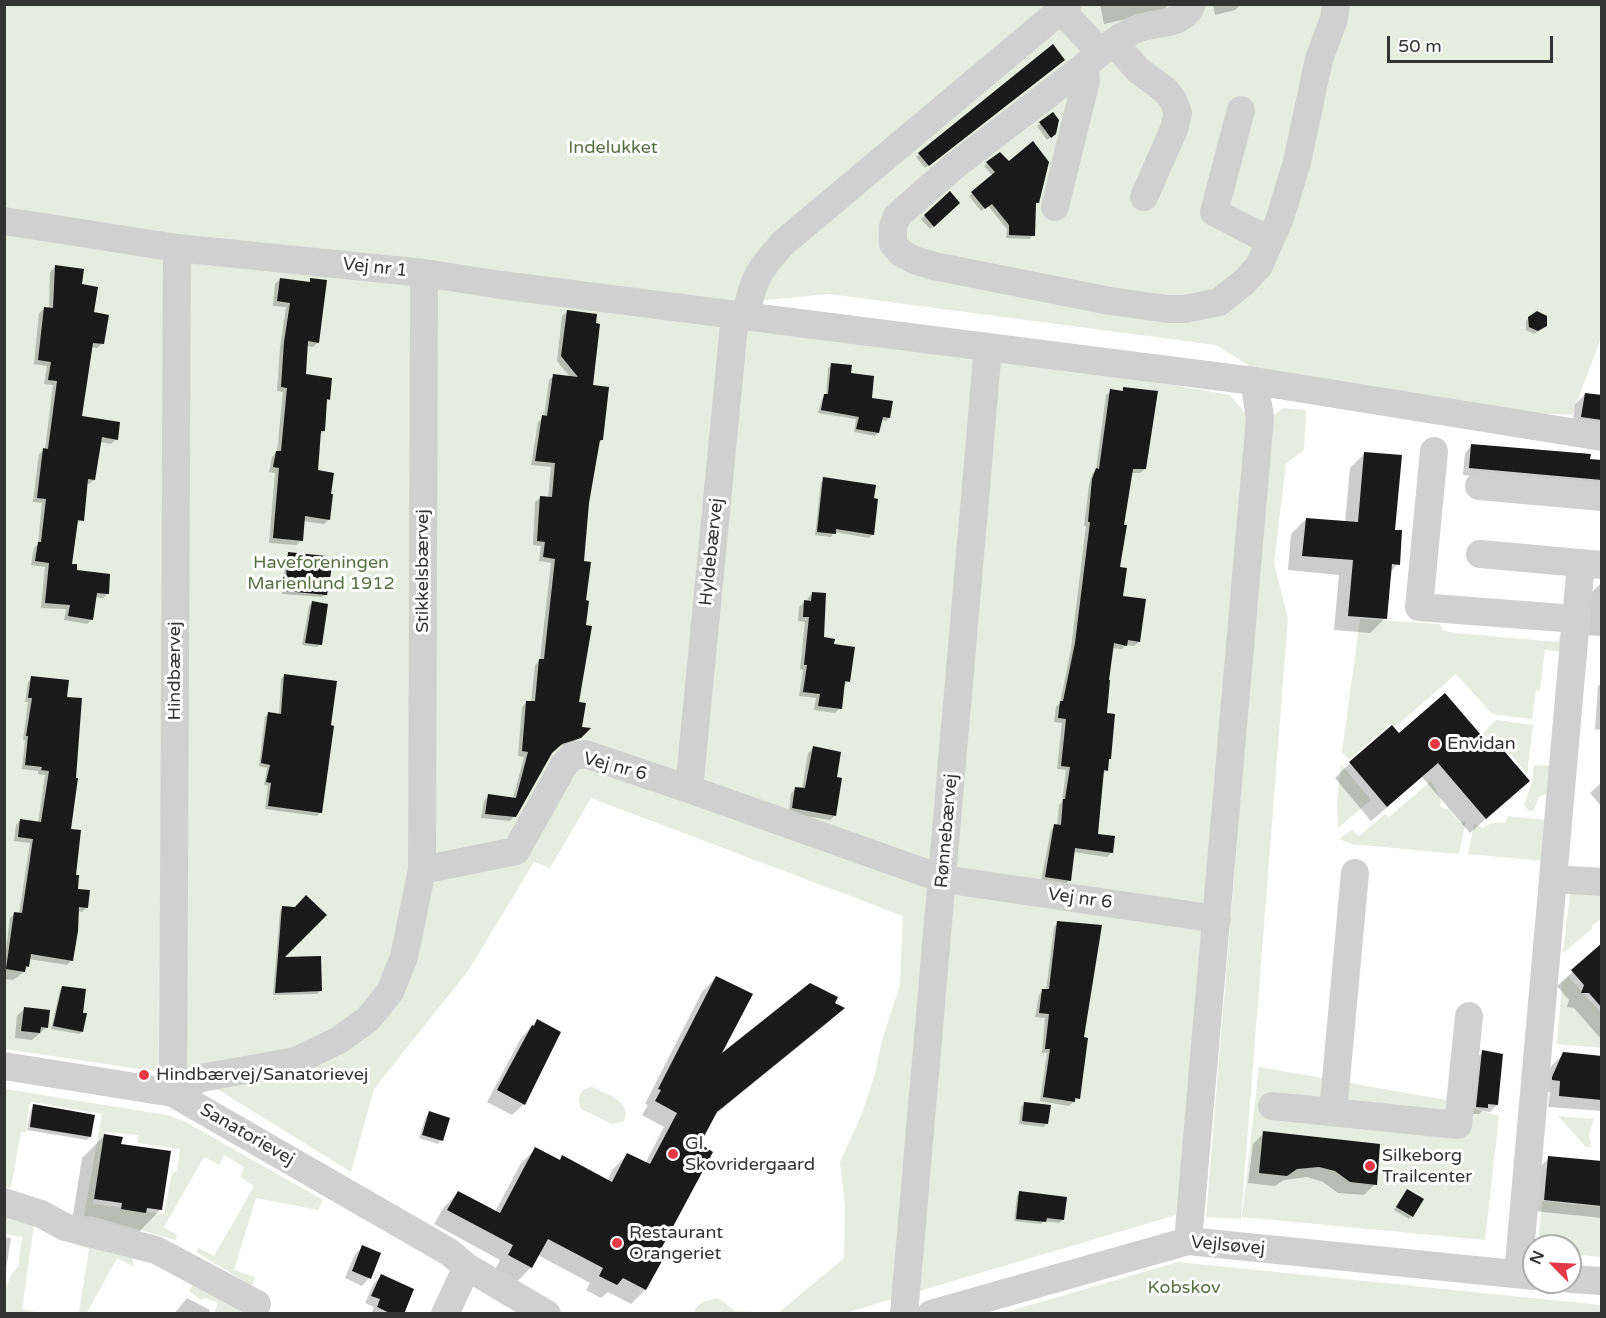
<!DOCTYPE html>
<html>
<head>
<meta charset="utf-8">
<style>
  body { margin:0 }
  #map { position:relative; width:1606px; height:1318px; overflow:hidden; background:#fff; font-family:"Varela Round",sans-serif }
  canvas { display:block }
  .frame { position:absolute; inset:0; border:6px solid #333; pointer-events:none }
  .north { position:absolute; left:1522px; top:1234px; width:60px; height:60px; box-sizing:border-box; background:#fff; border:2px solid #adadad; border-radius:50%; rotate:294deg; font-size:16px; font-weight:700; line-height:24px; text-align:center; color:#333 }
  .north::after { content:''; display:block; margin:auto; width:21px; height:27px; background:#e63946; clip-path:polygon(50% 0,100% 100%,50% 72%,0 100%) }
  .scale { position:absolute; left:1387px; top:36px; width:166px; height:27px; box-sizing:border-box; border:3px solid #333; border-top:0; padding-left:8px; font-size:18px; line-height:21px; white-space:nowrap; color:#333; -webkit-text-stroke:4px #fff; paint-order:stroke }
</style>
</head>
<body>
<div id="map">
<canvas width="1606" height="1318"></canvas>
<div class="frame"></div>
<div class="north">N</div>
<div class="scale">50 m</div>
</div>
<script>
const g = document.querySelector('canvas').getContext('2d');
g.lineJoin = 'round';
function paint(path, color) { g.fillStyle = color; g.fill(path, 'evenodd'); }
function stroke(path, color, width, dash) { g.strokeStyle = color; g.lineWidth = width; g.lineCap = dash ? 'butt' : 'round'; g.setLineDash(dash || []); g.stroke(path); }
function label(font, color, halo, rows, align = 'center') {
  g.font = font + ' "Varela Round",sans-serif'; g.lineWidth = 6; g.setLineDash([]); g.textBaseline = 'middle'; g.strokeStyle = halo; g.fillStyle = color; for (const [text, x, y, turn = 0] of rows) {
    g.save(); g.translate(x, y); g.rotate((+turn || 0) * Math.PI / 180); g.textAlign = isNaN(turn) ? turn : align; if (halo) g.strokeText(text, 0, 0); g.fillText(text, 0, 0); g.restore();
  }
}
paint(new Path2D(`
  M5,5H1601V338L1572,415L1472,409L1270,379L1216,345L829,294L712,305L1230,395L1253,422L1176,1215L845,1313H695V1309L702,1302L718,1298L735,1311L778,1313L844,1258L845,1206L840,1162L861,1116L875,1074L882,1040L900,985L903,916L591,798L550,868L534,862L468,971L374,1089L351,1172L209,1084L173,1074L5,1049Z
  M1283,408L1306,410L1304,450L1286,464L1274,563L1288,618L1241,1219L1206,1217L1272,417Z
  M1360,619L1440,624L1442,630L1454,633L1558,642L1560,634H1565L1562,652L1545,650L1540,690L1536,691L1532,719L1492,714L1456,674L1395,727L1391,724L1349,760L1342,752Z
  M1496,720L1533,725L1527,774L1495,735L1488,740L1483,733Z
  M1341,764L1371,800L1338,828L1337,802Z
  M1534,765L1553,766L1551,792L1539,797L1534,810L1529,811L1524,805L1532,782Z
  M1431,781L1441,800L1440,805L1443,808L1449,809L1460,823L1466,821L1459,854L1351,844L1339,839L1352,830L1359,836L1385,814L1389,817Z
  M1508,816L1546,820L1544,861L1468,854L1474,824L1483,828C1490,822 1497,822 1505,823Z
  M1601,891V919L1592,925V929L1563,953L1570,893Z
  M1568,976L1601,1013V1048L1557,1044L1562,983Z
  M1259,1067L1441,1099L1499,1116L1485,1240L1242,1217Z
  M592,1087C606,1094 633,1101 624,1121L612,1124L581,1109C577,1098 579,1089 592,1087Z
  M5,1089L167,1115L184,1121L323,1200L318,1210L256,1198L234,1270L255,1277L252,1286L196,1252L199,1248L214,1256L254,1186L240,1177L244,1167L224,1155L219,1165L204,1157L164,1227L177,1235L176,1240L91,1216H84L102,1114L32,1102L29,1105L26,1132H21L11,1188L5,1187ZM105,1132L138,1135L137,1143L180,1149L177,1171L172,1173L164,1214L93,1204Z
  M1558,1116L1594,1119L1589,1134L1591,1147H1586Z
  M1542,1201L1601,1207V1257L1570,1254V1246H1538Z
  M5,1215L34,1225L22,1309L40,1313H5L4,1292L11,1275L18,1267L22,1237L5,1234Z
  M74,1241L132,1255L134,1267L117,1258L87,1313H79L89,1249L74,1244Z
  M1178,1262L1601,1305V1313H1003Z
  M195,1281L248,1313H214L218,1303L205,1298L201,1300L189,1291Z`), '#e6ecdf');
paint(new Path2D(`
  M1100,4H1169L1162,11L1104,24Z
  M1213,4H1241L1235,10L1215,15Z
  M1052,47L1060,63L925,168L916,157Z
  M1052,114L1055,133L1047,140L1037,126Z
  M987,163L1038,202L1034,205L1033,235L1030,239L1006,238L1007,229L988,206L981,211L969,196L993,176L984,166Z
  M950,193L958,203L930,229L921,219Z
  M55,267L80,286L102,344L97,348L91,347L80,418L116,439L111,444L100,442L94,480L89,484H86L82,520L76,524L70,565L75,571L108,593L103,598L95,597L92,619L87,624L64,620L66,609L41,608L45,567L31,565L34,548L38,544L42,503L33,502L39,454L45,450L53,385L44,384L47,366L34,364L39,313L44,309H49L50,272Z
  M280,279L308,283L311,280L318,342L313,347L306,346L305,376L329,399L326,402L324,431L319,435L316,472L329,519L324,524L303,521L301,540L296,545L269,543L275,473L269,472L272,457L277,452L283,392L277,391L280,348L286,307L273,306L275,284Z
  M567,312L592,386L602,440L598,444L588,503L583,562L584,601L577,703L580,728L588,729L574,742L555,748L551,753L515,816L510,821L481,818L484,801L488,796L513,799L524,757L518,756L522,707L527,702L531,703L535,665L540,660L551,563L539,561L541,546L533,545L535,502L540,498H548L551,467L531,465L538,422L544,417L549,380L554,376L570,377L557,361L562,316Z
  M1529,318L1546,326L1534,334L1526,330V321Z
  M832,365L849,375L889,418L886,421L881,420L878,433L875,436L854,432L856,419L818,413L822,399L826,395L828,368Z
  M1124,388L1145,469L1140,473H1131L1122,526L1119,568L1122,598L1139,642L1134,646L1126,645L1122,649L1112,648L1105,714L1109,759L1106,770L1103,774L1097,835L1112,852L1107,857L1073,852L1069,880L1065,885L1041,881L1051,830L1055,826H1057L1059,805L1062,802L1066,770L1057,769L1062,723L1054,722L1056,707L1060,703L1071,649L1086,526H1084L1089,485L1092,474L1096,470L1106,395L1111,391L1120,392Z
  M1585,394L1602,397V433L1572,427L1575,405Z
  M1472,445L1589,460L1602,480L1595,487L1463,475L1465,453Z
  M1365,453L1394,531L1398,564L1389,573L1385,618L1370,633L1334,630L1339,575L1288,570L1291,534L1306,519L1345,522L1350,468Z
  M824,479L872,535L869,538L834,532L831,537L815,535L821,482Z
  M289,554L326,594L322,597L282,594L286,557Z
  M1601,583L1602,636L1583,635L1586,598Z
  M813,593L822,638L833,645L848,681L844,686L840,708L835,713L814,710L816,698L799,696L803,670L800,669L805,622L798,621L799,607L804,602H807L808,598Z
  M312,603L321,644L317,647L302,645L309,606Z
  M284,676L321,812L317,816L265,809L268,786L264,785L267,768L259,766L265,717L268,714L279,715L281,679Z
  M32,678L65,698L69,830L77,890L86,908L82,912L78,911L71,960L67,965L29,959L28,966L24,972L13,980L4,979L5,958L10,918L15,913L19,914L30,843L14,841L16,825L20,821L38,823L45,775L38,774V771L22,769L25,740H23L28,702H25L28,682Z
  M1602,683V730L1595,729L1598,686Z
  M1398,735L1487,745L1528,781L1470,833L1422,777L1371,821L1335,778L1350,763Z
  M813,748L836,778L835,815L830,820L789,813L791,793L796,789L802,790L808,753Z
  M1602,782V807L1590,793Z
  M283,907L282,958L321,990L317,994L273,995L280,911Z
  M1058,923L1078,1098L1069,1106L1040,1101L1047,1053H1042L1045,1018L1035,1017L1039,995L1043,990L1046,991L1054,927Z
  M1602,946V1040L1574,1008L1567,1007L1569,1000L1557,986Z
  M716,977L717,1059L833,1003L842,1008L829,1022L713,1116L698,1145L659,1250L665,1253L645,1290L631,1304L608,1292L601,1298L586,1290L590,1283L538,1255L531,1267L517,1282L495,1270L500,1260L434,1224L444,1207L458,1193L495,1212L521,1163L536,1149L559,1161L562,1157L607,1181L613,1169L628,1154L645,1164L664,1127L642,1115L648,1105L645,1104L702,992Z
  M63,987L81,1014L82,1031L79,1034L51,1029L60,990Z
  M25,1008L47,1027L32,1040L15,1038L17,1016Z
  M537,1021L524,1104L512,1115L487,1102L521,1038Z
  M1483,1052L1497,1105L1490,1112L1482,1111L1479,1114H1470L1475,1059Z
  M1564,1054L1602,1057V1111L1548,1107L1550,1092L1541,1091V1090L1552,1065Z
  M1025,1103L1047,1123L1044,1127L1019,1124L1021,1107Z
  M34,1106L90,1136L87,1140L27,1130L31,1109Z
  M429,1113L441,1140L438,1144L419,1138L426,1116Z
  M1264,1133L1375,1184L1364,1195L1338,1193L1323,1182L1307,1177L1284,1180L1275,1186L1248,1183L1253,1144Z
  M104,1136L120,1145L161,1209L139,1232L72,1221L82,1158Z
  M1549,1158L1602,1163V1218L1534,1211L1538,1169Z
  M1407,1191L1412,1216L1409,1219L1394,1210Z
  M1020,1193L1063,1220L1059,1223L1044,1221L1041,1224L1014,1221L1017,1196Z
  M4,1237L11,1238L4,1281Z
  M363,1247L369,1278L362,1286L345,1278L355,1254Z
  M381,1276L402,1314H371L374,1307L365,1303L374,1283Z
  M187,1298L210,1310L208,1314H174Z`), '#0003');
paint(new Path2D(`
  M1053,44L1065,60L929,166L918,153Z
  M1053,112L1059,120L1056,134L1051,138L1039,122Z
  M1033,141L1049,162L1039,203H1036L1035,236L1009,235V225L992,204L985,209L971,192L995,172L986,162L1000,152L1009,161Z
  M950,191L960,203L934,227L924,215Z
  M55,265L84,269L82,284L98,287L94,312L109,315L104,344L93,343L82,416L120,422L118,440L102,437L95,480L88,479L84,521L78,520L72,564H77V570L110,574L109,594L97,593L93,620L68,616L70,605L45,603L49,563L35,561L38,542H41L46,499L37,498L43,448L48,449L57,381L48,380L51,362L38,360L44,307L53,308Z
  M280,278L310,282V278L327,280L319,343L308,341L306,374L332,378L330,400L327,399L325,431H321L318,470L334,473L331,494H333L330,520L305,516L303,541L273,538L279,468L273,467L276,451H281L287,388L281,387L284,342L290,303L277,301Z
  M567,310L597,314L596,323L600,324L593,385L609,387L603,440H600L589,503L584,561L591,562L586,600L589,601L586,625L592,626L579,702L586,703L582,727L591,728L581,738L562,744L552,753L516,817L485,814L488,794L516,798L528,752L522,751L526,701H535L539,659H544L555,559L543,557L545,542L537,541L540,496L552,497L555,463L535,461L542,415L547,416L553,374L578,377L561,356Z
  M1537,311L1547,316V326L1538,331L1529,327L1528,317Z
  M831,363L852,365L851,373L874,376L872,398L893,401L890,418L883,417L879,433L856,429L859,417L821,410L824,394H828Z
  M1123,387L1158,391L1146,469H1133L1124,525H1127L1120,567L1127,568L1123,596L1146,599L1140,642L1128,640L1127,646L1114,643L1109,680H1110L1107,713L1115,714L1111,759H1109L1108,771L1104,770L1098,834L1115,836L1113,853L1075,848L1071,881L1045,877L1054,824L1061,825L1063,799H1065L1070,767L1061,766L1066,719L1058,718L1060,701H1063L1075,643L1090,522H1088L1092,479L1096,468L1099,469L1110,389L1123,391Z
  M1585,393L1602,395V420L1581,417Z
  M1471,444L1591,454L1590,459L1602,460V480L1469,468Z
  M1364,452L1402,455L1395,530H1402L1400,565L1392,564L1387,619L1348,616L1353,560L1302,556L1306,518L1358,522Z
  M823,477L876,485L874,498L878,499L874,535L836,529V534L817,532Z
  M288,552L326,556V560L333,561L327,595L285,591Z
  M812,592L826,593L824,637L835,639L834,644L855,647L850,682L845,681L842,709L818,706L820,694L803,692L807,665H804L809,617H803L804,600L811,601Z
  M312,601L328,604L322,645L305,643Z
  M284,674L337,681L331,725L334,726L322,813L268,806L271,783L266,782L270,765L261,763L268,712L281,714Z
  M31,676L69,680L67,697L82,698L76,778H78L71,829L81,830L76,875H79L78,889L90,890L88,908L79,907L78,931L73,961L31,954L29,967L26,966L25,972L6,969L14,912L22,913L33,839L18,837L20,819L41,822L49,771L41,770L42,767L25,765L28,736H26L32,698H28Z
  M1445,693L1487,742L1493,738L1530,781L1486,819L1438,763L1387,807L1349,762L1392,725L1399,733Z
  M813,746L841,752L837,777L842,778L836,816L792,808L795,787L805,788Z
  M306,895L327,915L285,957L321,956L322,991L275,993L282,906L295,907Z
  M1057,921L1102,925L1084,1037L1088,1038L1080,1099L1075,1098V1102L1043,1097L1050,1049H1045L1049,1014L1039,1013L1042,989H1049Z
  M1602,943V1008L1589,993H1581L1584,985L1571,970Z
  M716,976L753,994L722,1053L810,983L838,997L835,1003L845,1008L717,1112L700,1144L713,1152L661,1249L667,1252L646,1290L623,1278L617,1285L599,1276L603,1268L548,1239L532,1268L508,1255L513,1245L447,1210L458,1191L500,1213L535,1147L560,1160L562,1155L612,1182L627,1153L650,1164L677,1113L655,1101L661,1090L658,1089Z
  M62,986L86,989L83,1013H87L83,1032L53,1026Z
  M24,1007L50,1010L48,1028L41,1027L40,1033L21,1031Z
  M537,1019L561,1032L525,1105L497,1090L532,1025L534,1026Z
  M1482,1050L1503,1054L1498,1105L1488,1104V1108L1476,1107Z
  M1563,1052L1602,1056V1100L1559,1096L1560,1081L1552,1080V1077Z
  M1024,1102L1051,1105L1048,1124L1022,1121Z
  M33,1104L95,1115L91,1137L30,1127Z
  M429,1111L450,1118L443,1141L422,1135Z
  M1263,1131L1380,1144L1377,1185L1350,1182L1335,1171L1319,1167L1297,1169L1287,1176L1259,1173Z
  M104,1134L123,1137L121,1144L171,1151L162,1210L147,1208L146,1213L121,1209L122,1203L94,1199Z
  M1548,1156L1602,1161V1206L1544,1200Z
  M1407,1189L1424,1199L1413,1217L1396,1207Z
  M1019,1191L1067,1197L1064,1220L1047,1218L1046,1222L1016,1219Z
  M362,1245L381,1253L371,1279L352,1271Z
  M381,1274L414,1289L404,1314H392L377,1307L380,1299L371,1296Z`), '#1a1a1a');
stroke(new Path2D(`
  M1192,4C1184,27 1153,21 1134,30C1116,39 1099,52 1085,66L953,167L897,216L893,227V244L901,253L914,260L934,266L1110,301L1168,309H1185L1219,302L1243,283L1259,266L1280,218L1297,162L1319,59L1334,19L1336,4
  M1062,11L1100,52
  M1114,43L1138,70L1165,90L1173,100L1178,113L1174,129L1144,197
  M1241,110L1214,212L1270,241
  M1055,207L1086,80L1085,66
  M4,221L177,248L424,273L501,285L1254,381L1260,417L1188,1241
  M177,248L173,1093L201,1078L296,1061L339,1040L368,1019L390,992L404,957L422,870L516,851L564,765L573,756L585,754L689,789L943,879L1217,919
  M746,317C752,280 758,271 783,243L1068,4
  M1254,381L1602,437
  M1434,451L1419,607L1576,619
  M1479,486L1602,497
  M1480,554L1602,565
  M689,789L735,315
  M422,870L424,273
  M1554,879L1602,882
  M4,1066L173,1093L449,1252L467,1267L547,1314
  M1272,1106L1458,1125L1469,1016
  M1333,1112L1355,873
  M4,1202L41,1214L65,1227L156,1250L257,1304
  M1518,1274L1581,563
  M1570,1279L1602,1281
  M445,1314L467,1267
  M904,1314L988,348
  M931,1314L1188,1241L1534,1276`), '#d0d0d0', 28);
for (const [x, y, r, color] of [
  [1435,744,6,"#e63946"],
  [144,1075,6,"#e63946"],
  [673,1154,6,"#e63946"],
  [1370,1166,6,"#e63946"],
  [617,1243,6,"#e63946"]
]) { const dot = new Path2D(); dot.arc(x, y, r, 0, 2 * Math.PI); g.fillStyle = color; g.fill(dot); stroke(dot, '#fff', 2); }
label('18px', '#56703f', '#fff', [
  ["Indelukket",613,148],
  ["Haveforeningen",321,563],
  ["Marienlund 1912",321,584],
  ["Kobskov",1184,1288]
]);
label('18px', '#333', '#fff', [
  ["Vej nr 1",375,268,6],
  ["Hyldebærvej",712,552,-84],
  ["Stikkelsbærvej",423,571,-90],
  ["Hindbærvej",175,671,-90],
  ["Vej nr 6",615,767,15],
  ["Rønnebærvej",947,831,-85],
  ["Vej nr 6",1080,899,8],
  ["Sanatorievej",247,1135,30],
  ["Vejlsøvej",1228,1246,5]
]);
label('18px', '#333', '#fff', [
  ["Envidan",1447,744],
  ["Hindbærvej/Sanatorievej",156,1075],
  ["Gl.",685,1144],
  ["Skovridergaard",685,1165],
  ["Silkeborg",1382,1156],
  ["Trailcenter",1382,1177],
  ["Restaurant",629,1233],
  ["Orangeriet",629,1254]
], 'left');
</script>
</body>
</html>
